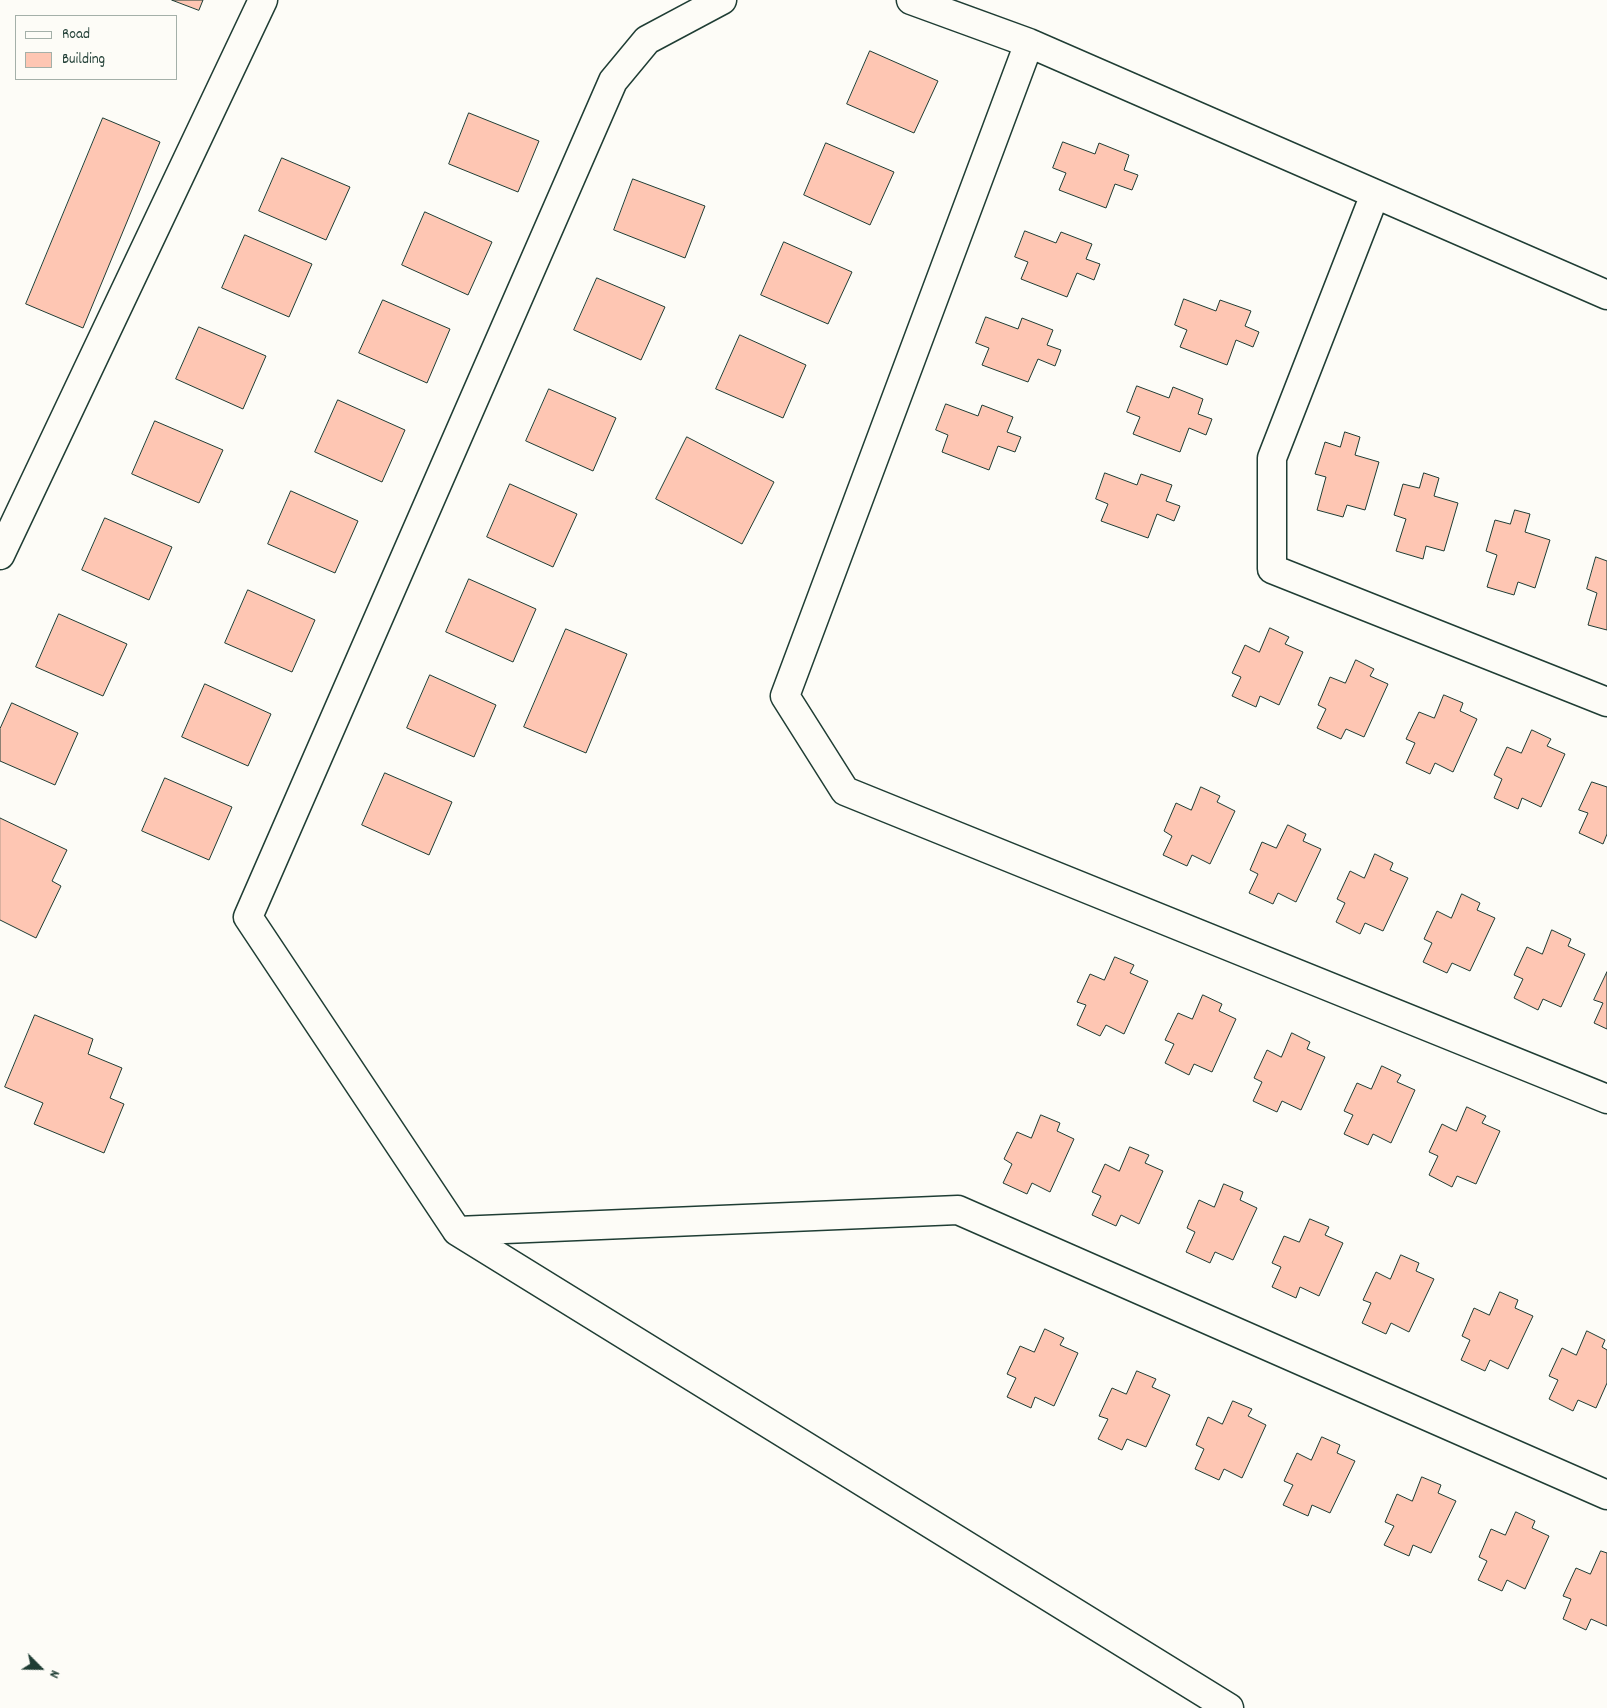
<!DOCTYPE html>
<html>
<head>
<meta charset="utf-8">
<style>
  body { margin:0 }
  #map { position:relative; width:1607px; height:1708px; overflow:hidden; background:#fdfcf7; font-family:Dekko,sans-serif }
  canvas { display:block }
  .legend { position:absolute; left:15px; top:15px; width:162px; height:65px; box-sizing:border-box; background:#fdfcf7; border:1px solid #a4b0a9; margin:0; padding:6px 9px; list-style:none; font-size:15px; color:#1f3d34 }
  .legend li { display:flex; align-items:center; gap:10px; height:25px }
  .legend b { width:25px; border:1px solid #a4b0a9 }
  .north { position:absolute; left:15px; top:1643px; width:50px; height:50px; -webkit-text-stroke:4px #fdfcf7; paint-order:stroke; rotate:113deg; font-size:14px; font-weight:700; line-height:20px; text-align:center; color:#1f3d34 }
  .north::after { content:''; display:block; margin:auto; width:18px; height:22px; background:#1f3d34; clip-path:polygon(50% 0,100% 100%,50% 72%,0 100%) }
</style>
</head>
<body>
<div id="map">
<canvas width="1607" height="1708"></canvas>
<ul class="legend">
<li><b style="height:6px;background:#fdfcf7"></b>Road</li>
<li><b style="height:14px;background:#fec6b3"></b>Building</li>
</ul>
<div class="north">N</div>
</div>
<script>
const g = document.querySelector('canvas').getContext('2d');
g.lineJoin = 'round';
function paint(path, color) { g.fillStyle = color; g.fill(path, 'evenodd'); }
function stroke(path, color, width, dash) { g.strokeStyle = color; g.lineWidth = width; g.lineCap = dash ? 'butt' : 'round'; g.setLineDash(dash || []); g.stroke(path); }
const building = new Path2D(`
  M172,0H203L199,10Z
  M870,51L938,81L914,133L847,104Z
  M469,113L539,141L518,192L449,164Z
  M103,118L160,142L83,328L26,304Z
  M1063,142L1095,154L1099,143L1129,155L1124,170L1138,175L1132,190L1115,184L1106,208L1059,190L1066,173L1053,168Z
  M826,143L894,172L870,225L804,195Z
  M282,158L350,187L326,240L259,211Z
  M633,179L705,206L685,258L614,230Z
  M425,212L492,242L468,295L402,265Z
  M1025,231L1056,243L1061,232L1092,244L1086,259L1100,264L1094,280L1077,273L1067,297L1021,279L1028,262L1015,257Z
  M245,235L312,264L289,317L222,288Z
  M784,242L852,272L828,324L761,295Z
  M597,278L665,307L641,360L574,330Z
  M1184,299L1216,311L1220,300L1251,311L1245,326L1259,332L1253,347L1236,340L1227,365L1180,347L1187,330L1175,325Z
  M383,300L450,329L427,383L359,353Z
  M986,317L1018,329L1022,318L1053,330L1047,345L1061,350L1055,366L1038,359L1028,382L982,365L989,348L976,343Z
  M199,327L266,356L243,409L176,379Z
  M740,335L806,365L783,418L716,389Z
  M1137,386L1169,398L1173,387L1203,399L1198,414L1212,419L1206,435L1189,428L1180,452L1133,434L1140,417L1127,412Z
  M549,389L616,418L593,471L526,441Z
  M338,400L405,430L382,482L315,452Z
  M946,404L978,416L982,405L1013,417L1007,432L1021,437L1015,452L998,446L989,470L942,452L948,435L936,430Z
  M155,421L223,450L199,503L132,474Z
  M1345,432L1360,437L1355,455L1379,462L1365,510L1347,505L1343,517L1317,510L1326,477L1315,474L1325,442L1340,447Z
  M687,437L774,482L742,544L656,499Z
  M1105,473L1137,485L1141,474L1172,485L1166,501L1180,506L1174,521L1157,514L1148,538L1101,521L1108,504L1096,499Z
  M1424,473L1439,478L1434,496L1458,503L1444,551L1426,546L1423,559L1396,551L1406,519L1394,515L1403,484L1419,488Z
  M510,484L577,514L553,567L487,537Z
  M291,491L358,521L335,573L268,544Z
  M1515,510L1530,514L1525,532L1550,540L1535,588L1518,582L1514,595L1487,587L1497,555L1486,551L1495,520L1510,524Z
  M105,518L172,547L149,600L82,570Z
  M1596,557L1607,561V630L1588,625L1597,593L1587,589Z
  M469,579L536,609L513,662L446,632Z
  M248,590L315,620L292,672L225,643Z
  M59,614L127,644L103,696L36,667Z
  M1270,628L1289,637L1285,644L1303,652L1279,705L1260,696L1256,707L1232,696L1241,677L1232,673L1245,645L1259,652Z
  M566,629L627,654L586,753L524,727Z
  M1356,660L1374,669L1370,676L1388,684L1364,737L1346,729L1341,739L1317,728L1326,709L1318,705L1330,677L1345,683Z
  M430,675L496,705L474,757L407,728Z
  M205,684L271,714L248,766L182,737Z
  M1444,695L1463,703L1460,711L1477,719L1453,772L1435,763L1430,774L1406,763L1415,743L1406,739L1419,712L1434,718Z
  M12,703L78,733L55,785L0,761V729Z
  M1532,730L1551,739L1547,746L1565,754L1541,807L1522,798L1518,809L1494,798L1502,779L1494,775L1507,747L1521,753Z
  M385,773L452,802L429,855L362,825Z
  M165,778L232,807L209,860L142,831Z
  M1592,782L1607,787V834L1603,844L1579,833L1588,813L1579,810Z
  M1201,787L1220,796L1217,802L1235,811L1210,864L1192,855L1187,866L1163,855L1172,836L1164,831L1176,803L1191,810Z
  M0,818L67,850L52,881L61,886L36,938L0,920Z
  M1288,825L1306,834L1303,841L1321,849L1296,902L1278,893L1273,904L1249,893L1258,874L1250,870L1262,842L1276,848Z
  M1375,854L1393,863L1390,870L1408,878L1383,931L1365,923L1360,934L1336,922L1345,903L1337,899L1350,871L1364,878Z
  M1462,894L1480,903L1477,910L1495,918L1470,971L1452,963L1447,973L1423,962L1432,943L1424,939L1437,911L1451,918Z
  M1552,930L1571,939L1568,946L1585,954L1561,1007L1543,999L1538,1010L1514,998L1523,979L1514,975L1527,947L1542,954Z
  M1115,957L1134,965L1130,973L1148,981L1124,1034L1106,1025L1100,1036L1077,1025L1086,1005L1077,1002L1090,974L1104,980Z
  M1607,972V1029L1594,1023L1603,1003L1594,1000Z
  M1203,995L1222,1004L1219,1011L1236,1019L1212,1072L1194,1064L1189,1075L1165,1063L1174,1044L1165,1040L1178,1013L1192,1019Z
  M35,1015L93,1039L88,1054L122,1068L110,1098L124,1104L104,1153L34,1124L43,1103L5,1087Z
  M1292,1033L1310,1042L1307,1049L1325,1057L1301,1110L1282,1101L1277,1112L1253,1101L1262,1082L1254,1078L1267,1050L1281,1057Z
  M1382,1066L1401,1075L1397,1082L1415,1090L1391,1143L1373,1134L1368,1145L1344,1134L1353,1115L1344,1111L1357,1083L1371,1089Z
  M1467,1107L1486,1116L1482,1123L1500,1131L1476,1184L1457,1176L1452,1187L1429,1175L1438,1156L1429,1152L1442,1124L1456,1131Z
  M1041,1115L1060,1123L1057,1131L1074,1139L1050,1192L1032,1183L1027,1194L1003,1183L1012,1164L1004,1159L1017,1132L1031,1138Z
  M1130,1147L1149,1155L1145,1163L1163,1171L1139,1224L1121,1215L1116,1226L1092,1215L1101,1196L1092,1192L1105,1164L1119,1171Z
  M1224,1184L1243,1192L1240,1200L1257,1208L1233,1260L1215,1252L1210,1263L1186,1252L1195,1232L1187,1228L1199,1200L1214,1207Z
  M1310,1219L1329,1227L1325,1235L1343,1243L1319,1296L1300,1287L1296,1298L1272,1287L1281,1267L1272,1263L1284,1236L1299,1242Z
  M1401,1255L1419,1263L1416,1271L1434,1279L1409,1332L1391,1323L1386,1334L1362,1323L1371,1303L1363,1300L1376,1272L1390,1279Z
  M1500,1292L1518,1300L1515,1308L1533,1316L1508,1369L1490,1360L1485,1371L1461,1360L1470,1340L1462,1336L1474,1308L1489,1315Z
  M1045,1329L1064,1338L1060,1345L1078,1353L1054,1406L1035,1397L1031,1408L1007,1397L1016,1378L1007,1374L1020,1346L1034,1352Z
  M1587,1331L1605,1340L1602,1347L1607,1350V1383L1596,1408L1578,1400L1573,1411L1549,1399L1558,1380L1549,1376L1562,1348L1576,1355Z
  M1137,1371L1156,1379L1152,1387L1170,1395L1146,1447L1127,1439L1122,1450L1098,1439L1108,1419L1099,1416L1112,1388L1126,1394Z
  M1233,1401L1252,1409L1248,1416L1266,1425L1242,1478L1224,1469L1219,1480L1195,1469L1204,1449L1196,1445L1208,1417L1222,1424Z
  M1322,1437L1340,1445L1337,1453L1355,1461L1330,1513L1312,1505L1308,1516L1283,1505L1293,1485L1284,1481L1297,1453L1311,1460Z
  M1422,1477L1441,1485L1438,1493L1456,1501L1431,1553L1413,1545L1409,1556L1384,1545L1394,1526L1385,1522L1397,1494L1412,1501Z
  M1516,1512L1535,1521L1532,1528L1549,1536L1525,1589L1507,1580L1502,1591L1478,1580L1487,1561L1479,1557L1491,1529L1505,1535Z
  M1601,1551L1607,1553V1626L1591,1619L1586,1630L1563,1619L1571,1599L1563,1596L1576,1568L1590,1574Z`);
paint(building, '#fec6b3');
stroke(building, '#1f3d34', 1);
const street = new Path2D(`
  M722,0L647,40L613,81L248,917L457,1231L1229,1708
  M911,0L1029,43L1607,295
  M1029,43L785,696L845,791L1607,1099
  M1375,194L1272,458V569L1607,702
  M0,555L263,0
  M457,1231L958,1210L1607,1495`);
stroke(street, '#1f3d34', 31);
stroke(street, '#fdfcf7', 28);
</script>
</body>
</html>
